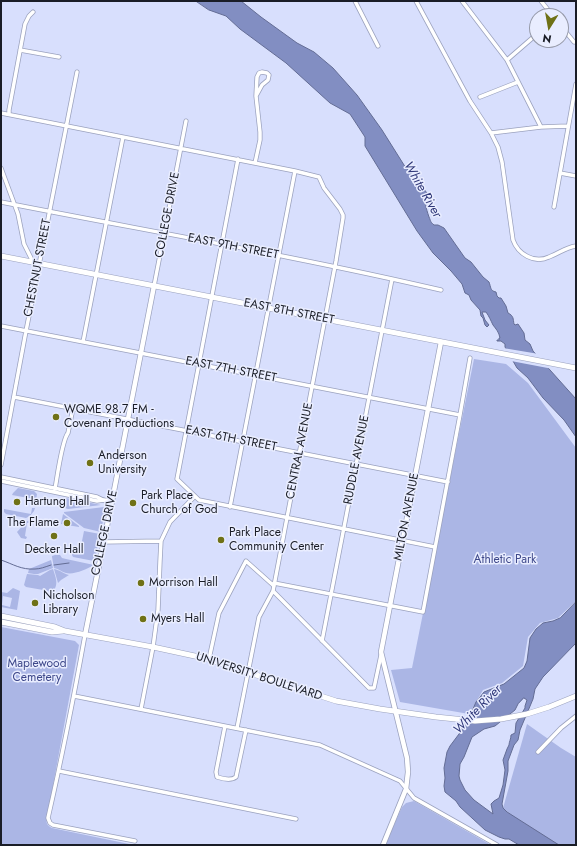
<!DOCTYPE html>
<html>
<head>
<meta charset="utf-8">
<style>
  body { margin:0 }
  #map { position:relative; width:577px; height:846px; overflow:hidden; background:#d8dffd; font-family:Jost,sans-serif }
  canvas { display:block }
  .frame { position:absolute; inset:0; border:2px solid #1a1d27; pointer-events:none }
  .north { position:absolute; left:529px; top:8px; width:40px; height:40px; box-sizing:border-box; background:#e9edff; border:1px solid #969aa9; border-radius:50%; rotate:191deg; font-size:11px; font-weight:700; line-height:16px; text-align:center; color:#1a1d27 }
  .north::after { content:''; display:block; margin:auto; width:14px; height:18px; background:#6f7116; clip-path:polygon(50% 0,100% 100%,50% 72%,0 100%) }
</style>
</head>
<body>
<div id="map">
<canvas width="577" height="846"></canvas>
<div class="frame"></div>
<div class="north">N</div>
</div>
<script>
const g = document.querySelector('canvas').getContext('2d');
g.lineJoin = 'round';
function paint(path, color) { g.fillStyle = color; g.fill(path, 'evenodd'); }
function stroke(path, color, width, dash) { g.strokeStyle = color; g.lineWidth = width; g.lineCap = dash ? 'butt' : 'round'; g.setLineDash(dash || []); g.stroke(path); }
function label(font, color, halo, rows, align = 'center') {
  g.font = font + ' Jost,sans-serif'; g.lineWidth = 3; g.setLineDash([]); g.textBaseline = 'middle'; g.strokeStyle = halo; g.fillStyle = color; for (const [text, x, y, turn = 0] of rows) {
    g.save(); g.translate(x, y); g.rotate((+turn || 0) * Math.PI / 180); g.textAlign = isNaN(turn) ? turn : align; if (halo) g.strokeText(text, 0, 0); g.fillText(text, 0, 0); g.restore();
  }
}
paint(new Path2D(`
  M474,359L506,364L528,383L576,448V601L558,618L540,623L528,637L523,666L502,683L483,690L469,714L400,702L391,670L412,668Z
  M18,488L34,491L37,494L35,506H33L34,499L12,495L13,493Z
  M66,498L101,505L68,509L65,508Z
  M104,507L105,509L101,532L84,528L64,513V512Z
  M32,508H35L34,511L30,516L26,518L6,514L4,512V509L31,514Z
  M63,514L79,526V527L61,524Z
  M31,520H34L33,521H32L31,523H27L25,536L27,537L26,539L21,538L17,532L27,521Z
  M84,531L100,534L95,560L94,561L73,557L72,555L73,550L80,551Z
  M55,555H60L62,558L66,559L94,565C87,569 74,575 66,573C62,572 59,569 54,568L52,557V556Z
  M51,560L53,568L38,574H34L28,573L29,569Z
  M53,569C56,579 60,586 50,594H48L49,591L26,587L24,585L27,574L38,575L40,576L50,570Z
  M54,569C60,570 64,574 69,575L61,580L58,583Z
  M13,588L20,591L17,610L1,607V592L7,593ZM3,596L12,598L10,607L2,605Z
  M1,627L75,641L79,645L47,818C46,824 47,825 52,828L134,845H1Z
  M527,724L561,748L576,757V845H543L503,808Z
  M414,801L491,845H385L402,807L406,803Z`), '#abb6e5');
const water = new Path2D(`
  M196,1H241L261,17L297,43L314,52L333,68L357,95L382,130L404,165L427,193C424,202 426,208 429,217C431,221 430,222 434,225H438L444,228L465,258L471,262L483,277L489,282C491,287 490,291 496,292L497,296L499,298H501L506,306L508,313C514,316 513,319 514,324L515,325L518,324L524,333L525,340L530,344L533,351L576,399V437L564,420L543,398L528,378L517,368L505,347V344L501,341H497V340H499V338H500C499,332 496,329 493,325C491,321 489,316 486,312H482L485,320L489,325L487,327L485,325L483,318L481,316L480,310L471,300L469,295L465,293L462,284L451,271L433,253L417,231L365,146V137L350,114L330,103L286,63L240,29L226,16L209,10Z
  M576,602V643L543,677L535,689L533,699L520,730L518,740L514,745L508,761V771L502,804L503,808L507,812L559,845H519L509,839H505L499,837L485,830L460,807L456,801L445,792L444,786L445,778L444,768L447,752L450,746L462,730L461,726L472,711L476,702L484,692L504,684L524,668L527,661L530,638L536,629L543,623L553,621L560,618ZM524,698L527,700L525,706V708L516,723L515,733L511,735C511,739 509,742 509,745L507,749L503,760L505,770L503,785L499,798L494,801L491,804L493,814L474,800L465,790L460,780L459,776L460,764L464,757L472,737L484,729L495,726L515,710L518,704Z`);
paint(water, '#828ec2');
stroke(water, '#636c94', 1);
paint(new Path2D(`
  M503,348L539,354L553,369L511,361Z`), '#d8dffd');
stroke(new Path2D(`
  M1,560C13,564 21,570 35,569C40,569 45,567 51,565
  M54,565L69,563`), '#636c94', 1);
const minor = new Path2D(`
  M355,1L378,46
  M416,1L470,101L491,133L498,147L502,162L513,240C518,254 534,264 549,257C560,253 564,248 576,246
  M462,1L507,60L541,127
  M541,1L553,16
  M561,26L574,42H576
  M20,50L59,57
  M507,60L537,34
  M262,72L267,73L269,75L268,80L262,85L256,96L257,77L259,73Z
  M480,97L518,82
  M1,113L295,171L319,177L324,188L340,209L343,215V218L336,261L273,591L259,617L237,728
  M9,114V110L25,24L29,16L33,12
  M491,133L541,127L568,126
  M238,159L177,479L199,500L435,547
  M255,163L260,140V132L256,96
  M1,168L18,214L24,244L33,262
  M560,173L576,176
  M1,202C148,231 295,256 441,290
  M554,207L576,84
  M154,286L186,121
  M1,326L460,415
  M83,342L123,137
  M14,397L448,482
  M1,465L26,331L77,72
  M1,477L97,497L103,500
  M1,481L97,501L104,500L112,501
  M55,489C57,478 62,440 68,433L73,408
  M230,507L295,171
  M103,542L161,541
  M274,583L423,612L460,415L470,358
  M273,591L369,688H374L381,655
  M85,635C74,696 62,757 48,818L50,823L53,825L135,841
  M322,641L392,279
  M209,659L219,613L246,561L274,586
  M74,696L320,745L400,781L414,798L497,845
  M141,709L153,647L158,610L160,561L161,541L170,522L195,496
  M225,726L216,772L217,777C223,779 231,781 236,777L246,730
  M538,752L561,728L576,716
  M59,771L296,819`);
const tertiary = new Path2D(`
  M85,635L112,501L154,286
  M383,845L406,789L408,772L407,758L381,652L441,342`);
const secondary = new Path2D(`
  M1,256L576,368
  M1,616L55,627L65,631L153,647L204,658L336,701L380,709L436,717L475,721L501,719L527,714L549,707L576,696
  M1,622L52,632L63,631`);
stroke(minor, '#9ba2be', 5);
stroke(tertiary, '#9ba2be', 6);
stroke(secondary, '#9ba2be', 6);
stroke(minor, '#fff', 3.5);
stroke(tertiary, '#fff', 4.5);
stroke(secondary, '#fff', 5);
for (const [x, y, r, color] of [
  [56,417,4,"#6f7116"],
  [90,463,4,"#6f7116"],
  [17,502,4,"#6f7116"],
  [133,503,4,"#6f7116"],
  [67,523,4,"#6f7116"],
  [54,536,4,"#6f7116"],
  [221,540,4,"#6f7116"],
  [141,583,4,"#6f7116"],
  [35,603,4,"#6f7116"],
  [143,619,4,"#6f7116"]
]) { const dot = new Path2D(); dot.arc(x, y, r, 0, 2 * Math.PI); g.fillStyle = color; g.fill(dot); stroke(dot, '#e9edff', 1.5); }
label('12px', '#1a1d27', '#e9edff', [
  ["COLLEGE DRIVE",168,215,-79],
  ["EAST 9TH STREET",233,247,11],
  ["CHESTNUT STREET",38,268,-79],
  ["EAST 8TH STREET",289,312,11],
  ["EAST 7TH STREET",231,370,11],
  ["EAST 6TH STREET",231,439,11],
  ["CENTRAL AVENUE",300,451,-79],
  ["RUDDLE AVENUE",357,460,-79],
  ["MILTON AVENUE",407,517,-79],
  ["COLLEGE DRIVE",105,533,-78],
  ["UNIVERSITY BOULEVARD",259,677,18]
]);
label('12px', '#1a1d27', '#e9edff', [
  ["WQME 98.7 FM -",64,410],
  ["Covenant Productions",64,424],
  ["Anderson",98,456],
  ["University",98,470],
  ["Park Place",141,496],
  ["Church of God",141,510],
  ["Hartung Hall",25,502],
  ["The Flame",59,523,"right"],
  ["Park Place",229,533],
  ["Community Center",229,547],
  ["Decker Hall",54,550,"center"],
  ["Morrison Hall",149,583],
  ["Nicholson",43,596],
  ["Library",43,610],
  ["Myers Hall",151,619]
], 'left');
label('12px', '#3e488a', '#e9edff', [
  ["Athletic Park",505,560],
  ["Maplewood",37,664],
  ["Cemetery",37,678]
]);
label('italic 13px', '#31397a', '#e9edff', [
  ["White River",422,190,60],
  ["White River",478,710,-46]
]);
</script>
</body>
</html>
